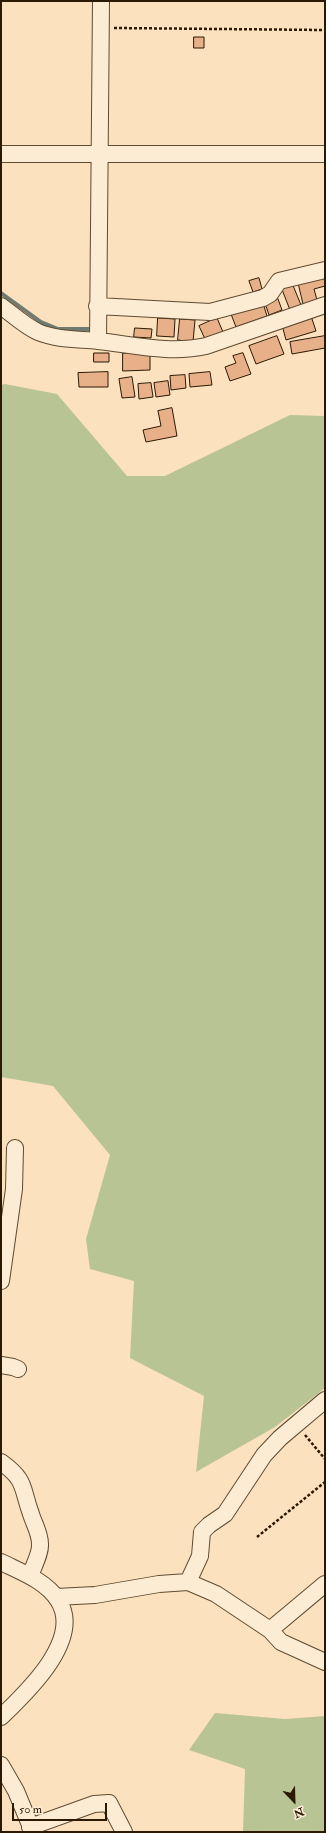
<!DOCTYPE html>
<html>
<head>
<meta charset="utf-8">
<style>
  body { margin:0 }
  #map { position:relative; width:326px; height:1833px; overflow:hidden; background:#fbe1bd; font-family:"IM FELL Double Pica",serif }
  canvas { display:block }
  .frame { position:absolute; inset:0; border:2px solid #2b1904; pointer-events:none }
  .north { position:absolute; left:274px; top:1781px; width:40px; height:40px; -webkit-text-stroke:3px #fcecd4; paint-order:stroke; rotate:157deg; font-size:11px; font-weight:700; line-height:16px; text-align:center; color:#2b1904 }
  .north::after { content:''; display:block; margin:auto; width:14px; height:18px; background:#2b1904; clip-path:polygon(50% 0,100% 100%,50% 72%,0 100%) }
  .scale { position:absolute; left:12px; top:1803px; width:95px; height:18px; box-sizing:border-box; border:2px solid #2b1904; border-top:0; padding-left:5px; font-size:12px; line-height:14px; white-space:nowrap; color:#2b1904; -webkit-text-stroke:3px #fcecd4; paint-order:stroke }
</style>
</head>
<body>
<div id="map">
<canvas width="326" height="1833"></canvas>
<div class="frame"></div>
<div class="north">N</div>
<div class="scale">50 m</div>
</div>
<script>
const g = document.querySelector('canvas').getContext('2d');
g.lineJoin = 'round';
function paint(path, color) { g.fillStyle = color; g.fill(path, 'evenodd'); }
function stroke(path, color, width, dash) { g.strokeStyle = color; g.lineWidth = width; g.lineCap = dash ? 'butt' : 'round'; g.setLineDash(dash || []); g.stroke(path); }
paint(new Path2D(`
  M5,384L57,394L127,476H165L290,415L325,416V1388L275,1427L196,1472L204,1396L130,1358L134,1281L90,1269L86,1239L110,1155L53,1086L1,1077V385Z
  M215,1713L285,1719L325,1716V1832H243L245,1769L189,1750Z`), '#b9c495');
stroke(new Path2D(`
  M1,293L41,322L58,329H89`), '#717b6f', 4);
const building = new Path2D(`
  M194,37H204V48H194Z
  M324,276L325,286L314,289L317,300L303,304L298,283Z
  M259,278L262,289L253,292L249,281Z
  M292,283L301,305L290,310L281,287Z
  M278,299L282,310L269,315L265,303Z
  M263,303L267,316L236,327L231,314Z
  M311,316L316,331L286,340L282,325Z
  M158,318L175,319L174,337L157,336Z
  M217,318L223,332L205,339L199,326Z
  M180,319L195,320L193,342L178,340Z
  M135,328L152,329L151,338L134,337Z
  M277,336L284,354L256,364L249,346Z
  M325,336V348L292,354L290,342Z
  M94,353H109V362H94Z
  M123,353H150V370L123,371Z
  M243,353L251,374L230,381L225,367L236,363L233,356Z
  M108,372V387H79L78,373Z
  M210,372L212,385L190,387L189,374Z
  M185,375L186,388L171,390L170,376Z
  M132,377L135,397L122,398L119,379Z
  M168,381L170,395L156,397L154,383Z
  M151,383L153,397L139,399L138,384Z
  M172,408L177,436L146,442L143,430L161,426L158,411Z`);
paint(building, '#e7b089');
stroke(building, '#2b1904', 1);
const minor = new Path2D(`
  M1,154H325
  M1,306C12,314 25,326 38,332C57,340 78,339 98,341C135,345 170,354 206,346L325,305
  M97,306L210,312L263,298L270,294L279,281L325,270
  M98,341L101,1
  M1,1281L14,1189L15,1148
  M1,1365L13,1367L18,1369
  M1,1462C27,1481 21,1487 31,1514C34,1524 40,1533 40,1544C41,1553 33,1567 30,1576
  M1,1562C21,1572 46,1581 58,1600C84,1639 26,1693 1,1717
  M188,1582L200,1556L202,1532L209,1525L225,1514L264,1455L280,1438L325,1400
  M56,1597L95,1595L159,1584L188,1582L216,1594L270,1630L325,1584
  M270,1630L281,1642L325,1662
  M1,1765L16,1791L33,1832
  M30,1827L94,1804L109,1803L124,1832`);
stroke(minor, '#5f4b32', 18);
stroke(new Path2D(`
  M114,28L325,30
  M305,1435L325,1459
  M257,1537L325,1482`), '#2b1904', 2.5, [3, 2]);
stroke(minor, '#fcecd4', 16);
</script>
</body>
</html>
